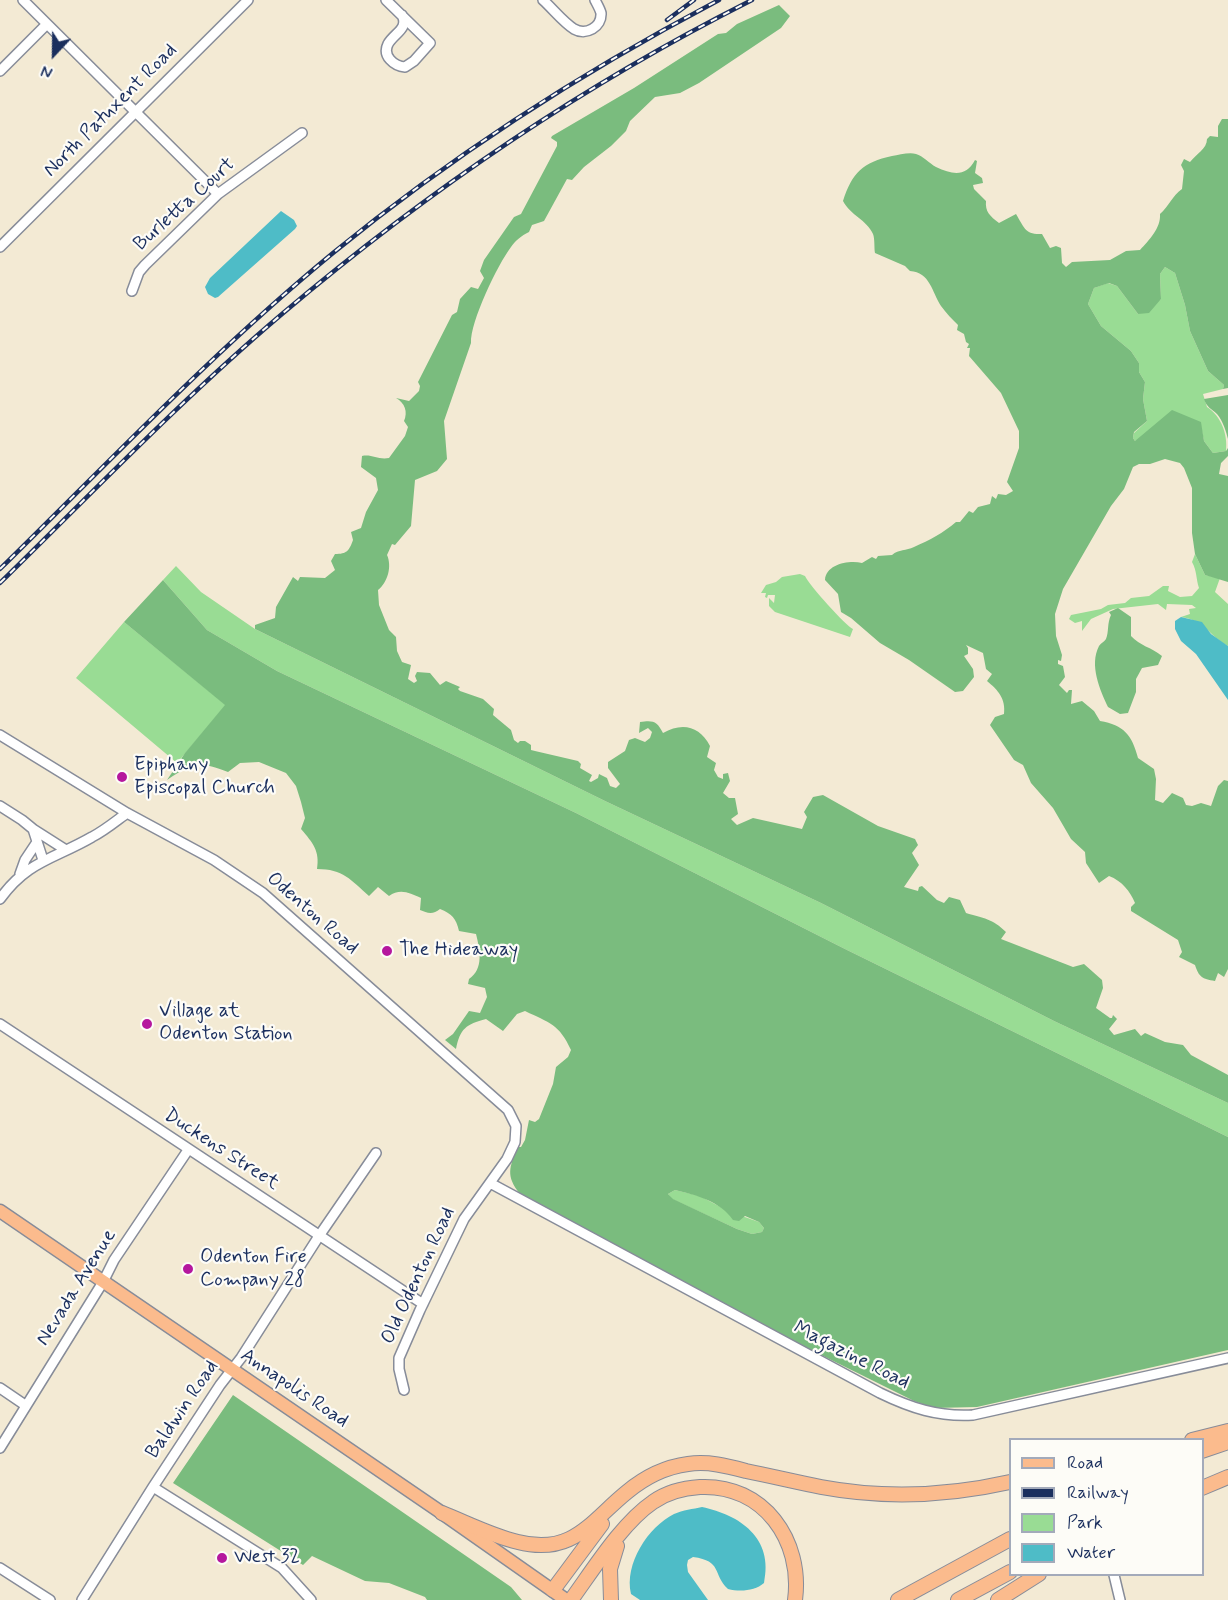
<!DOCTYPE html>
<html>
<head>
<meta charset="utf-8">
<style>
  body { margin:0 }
  #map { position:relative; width:1228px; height:1600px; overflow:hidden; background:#f3ead4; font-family:Mynerve,sans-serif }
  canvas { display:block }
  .legend { position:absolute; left:1009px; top:1438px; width:195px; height:138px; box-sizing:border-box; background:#fdfcf7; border:2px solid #a3aaba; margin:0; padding:8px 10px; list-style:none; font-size:18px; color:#1b2f5e }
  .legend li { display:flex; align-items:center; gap:12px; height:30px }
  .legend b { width:30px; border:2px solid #a3aaba }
  .north { position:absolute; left:24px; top:24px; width:60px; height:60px; -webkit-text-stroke:4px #fdfcf7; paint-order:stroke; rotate:202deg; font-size:16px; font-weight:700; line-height:24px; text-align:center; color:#1b2f5e }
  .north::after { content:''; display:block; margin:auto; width:21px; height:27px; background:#1b2f5e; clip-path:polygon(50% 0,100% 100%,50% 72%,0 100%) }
</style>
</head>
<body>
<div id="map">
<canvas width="1228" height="1600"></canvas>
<ul class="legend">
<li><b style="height:8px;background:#fbbb8d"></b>Road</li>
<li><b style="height:8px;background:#1b2f5e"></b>Railway</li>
<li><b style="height:16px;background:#99dc94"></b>Park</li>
<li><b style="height:16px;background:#4ebcc7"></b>Water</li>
</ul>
<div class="north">N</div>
</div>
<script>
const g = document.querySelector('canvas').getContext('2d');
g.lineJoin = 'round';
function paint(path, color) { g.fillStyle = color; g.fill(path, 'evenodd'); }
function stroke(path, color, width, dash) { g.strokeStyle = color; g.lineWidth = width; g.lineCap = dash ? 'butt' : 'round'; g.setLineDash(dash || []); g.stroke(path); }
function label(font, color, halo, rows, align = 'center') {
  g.font = font + ' Mynerve,sans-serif'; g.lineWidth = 4.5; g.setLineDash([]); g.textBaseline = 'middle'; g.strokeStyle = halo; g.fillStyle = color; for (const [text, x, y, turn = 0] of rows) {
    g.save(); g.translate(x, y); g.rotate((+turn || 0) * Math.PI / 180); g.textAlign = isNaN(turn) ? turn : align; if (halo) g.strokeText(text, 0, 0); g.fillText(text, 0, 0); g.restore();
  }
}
paint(new Path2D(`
  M1165,267L1175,273L1185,305L1190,331L1208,371L1224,385L1223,389L1203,394L1207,407C1221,416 1228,434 1226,451L1213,453L1204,441L1200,422L1135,441L1133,438L1134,433L1147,421L1143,399L1145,382L1139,372V363L1131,351L1101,326L1088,304L1094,288L1108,283L1117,286L1138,314L1161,299L1160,274Z
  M1195,554L1205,575L1220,578L1215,592L1228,604V646C1209,636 1205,620 1181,617L1190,614L1189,609L1196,608L1192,605L1167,604L1166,610L1158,604L1113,609L1091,619L1082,631V621L1075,623L1069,619L1071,615L1101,609L1108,605L1125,603L1131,598L1149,596L1163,586H1169L1168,591L1180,597L1192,596L1199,588C1196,579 1197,571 1192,562Z
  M176,566L201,592L255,629L605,801L821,903L1054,1021L1228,1103V1137L845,949L576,813L277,671L207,630L163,580Z
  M800,574L805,576C809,585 846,626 853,629L850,637L775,612L769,606V598L774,603L775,595H768L767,598L765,597L766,593H761L766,585L776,582L782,577Z
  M124,622L226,705L177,763L76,678Z
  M675,1190L700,1196L728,1211L759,1222L764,1228L762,1232L752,1234L737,1229L672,1199L668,1194Z`), '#99dc94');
paint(new Path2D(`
  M779,5L790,16L781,28L699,83L680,93L655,97L630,121L626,131L611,146L584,167L572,180L567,179L544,221L532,225L529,232C521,236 516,240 511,247C498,264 470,322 471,343L444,421L447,459L437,471L415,480L411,526L395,545L392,544L387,555C392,566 388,582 378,590L379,605L389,630L396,637L397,651L402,662L411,665L408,679L414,683L417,681L415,676L417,672L430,673L440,685L446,681L460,687L458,689L460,691L483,699L494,709L493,715L511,730L514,740L518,743L520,741H525L531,745V750L535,751L578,761L581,764L580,768L592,775L589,781L591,782L598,778L599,774L607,778L610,786L616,788L620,784L608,768V762L625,751L629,740L635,738L645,742L650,738L652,732L648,728L639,733L640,722C653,720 657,721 663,733C682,722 700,726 710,746L707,757L716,763L714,770L718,777L723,779V774L728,773L730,781L723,793L729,798H735L738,814L731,819L737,825L753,818L802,829L807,817L804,812L813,797L823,795L878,826L915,839L918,845L912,853L919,865L904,887L918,891L919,887L922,886L937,900L944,903L949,897L960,900L966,913C983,918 993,919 1006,932L1001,939L1073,967L1084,964L1102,980L1103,988L1096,1008L1110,1018H1112L1113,1015L1117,1019L1109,1029L1114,1035L1135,1029L1141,1036L1145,1033L1165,1042L1183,1045L1191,1055L1228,1075V1103L1054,1021L821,903L605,801L255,629V625L275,618L276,607L293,577L298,581L300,577L325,578L335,570L331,561L335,554C347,554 349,551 353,540L351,532L361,528L366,512L378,490L376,478L361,467L362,456C372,454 378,460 389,458L405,436L408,427L404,421C408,412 405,403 396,398L409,401L419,391L420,386L418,382L452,315L457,312L460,299L471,287L478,289L484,278L480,271L484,260L514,217L521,214L557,146V142L551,138L552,136L634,88L718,34L726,33L737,24Z
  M1222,119H1228V388L1223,389L1224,385L1208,371L1190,331L1185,305L1175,273L1165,267L1160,274L1161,299L1149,313L1138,314L1117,286L1109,283L1094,288L1088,304L1101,326L1131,351L1139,363V372L1145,382L1143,399L1147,421L1134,432L1133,438L1135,441L1172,410L1201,422L1204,441L1213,453L1226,451L1228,448V456L1221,463L1219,474L1228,476V582L1205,575L1195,554L1192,533V488L1184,468L1180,463L1165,459L1150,464H1139L1133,467L1124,489L1111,506L1063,589L1055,614L1056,636L1062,655L1061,661L1058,660V664L1063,666L1065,677L1059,685L1067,693L1069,690H1072L1071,704L1082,701L1094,711L1100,721C1124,725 1132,735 1138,758L1154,769L1156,779L1155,800L1163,803L1172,793L1183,798L1186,805L1192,806L1201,803L1211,806L1218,786L1224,780L1228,781V969L1224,977L1218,973L1215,981C1202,979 1199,977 1195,965L1179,957L1182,952L1178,940L1131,911V907L1135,903C1130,891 1122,881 1109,876L1099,883L1086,863L1085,852L1071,839L1053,808L1031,783L1023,765L1014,760L990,725L995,717L1004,714C1006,699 998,690 987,681L992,674L986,669L983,653L966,645L968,648V654L964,656L973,669L974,677L963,691L955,692L909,660L880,643L851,618L841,612L838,594L825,580C826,564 849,560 862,563L872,557L876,559L878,556L892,555C899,549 906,551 914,547C930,540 943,533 956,522H960L969,511L973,513L978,507L990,504L992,496L996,499L998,494L1006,495L1013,491L1007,482L1019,448V431L1001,393L969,356L970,348H967L969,344L966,342L964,334L957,330L958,325C952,319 946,313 941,306C932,292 930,272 910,271L905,266L875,253C874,248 875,239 873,234C867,220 850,215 843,201C852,173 863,162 892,156C899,155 909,152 916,154C923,156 929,163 936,167C953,175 966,177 975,160L977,161L975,173L982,178L983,183L973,185L974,189L986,201C985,212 990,216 999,223L1016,214C1024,227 1025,235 1042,234L1050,248L1056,246L1061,248L1062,263L1066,267L1072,262L1110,260L1126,251L1140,250C1149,240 1161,228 1160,214C1169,206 1172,196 1182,189L1184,171L1181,165L1184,159L1190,162C1196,154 1207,149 1207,139L1210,136L1218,137V126Z
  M1228,395V439C1226,431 1223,421 1217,414C1211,408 1207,408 1204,399Z
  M163,580L207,630L277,671L576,813L845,949L1228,1137V1350L977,1407L934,1408L914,1401L797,1343L520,1194C505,1175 510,1168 517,1147H521L525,1140L529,1120L535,1122L539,1119L553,1084L556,1067L568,1057L571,1050C559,1024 550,1023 525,1011L517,1014L503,1031L486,1019C466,1024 460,1029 456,1049L445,1040L453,1034L469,1011L480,1013L487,997L485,988L468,984L469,979C484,969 480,950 476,934L459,931C456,918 452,914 440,909C433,915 427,913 420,910L421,898C410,893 400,888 389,896L378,887L369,896C351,880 343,869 317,869C320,851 313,843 301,829L305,818L301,802L296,786L286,773L259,762L240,763L228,772C197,761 194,762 167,780L185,753L225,705L124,622ZM675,1190C696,1195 720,1201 733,1220L739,1221L745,1216L759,1222L764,1228L762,1232L752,1234L737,1229L673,1199L668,1194Z
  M1118,608L1131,617V636C1140,646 1151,647 1162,656L1158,665L1142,668L1136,679V692L1128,713L1120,714L1108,707C1100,690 1089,665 1099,646C1101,643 1104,642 1106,639C1109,632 1107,623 1111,615L1109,612Z
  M233,1395L511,1587L522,1600H427L425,1597L389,1583L365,1581L312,1556L303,1565L173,1483Z`), '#7abc7e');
paint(new Path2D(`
  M281,211L294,220L297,226L295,229L218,297L215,298L208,294L205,287L210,278Z
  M1181,617L1202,622L1211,634L1228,646V700L1196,654L1181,641L1175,629V621Z
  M702,1507C740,1515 774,1538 764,1583C755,1591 740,1592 728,1589C712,1574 723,1561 693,1557L688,1560L687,1565L688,1572L708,1600H640L631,1594C624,1564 648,1527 674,1514C683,1510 693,1509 702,1507Z`), '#4ebcc7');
const minor = new Path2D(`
  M23,0L218,194
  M386,0L430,43L414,61L405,67C394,66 382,56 388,44C394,33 409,29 402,15
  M543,0C553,9 563,22 574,29C586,36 602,27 601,13C600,9 597,4 595,0
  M0,71L47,24
  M0,247L248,0
  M132,291L139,272L145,265L218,194L302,133
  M0,735L127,813L214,860L263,893L508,1110L516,1126L515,1142L507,1159L464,1219L420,1310L399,1358V1369L404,1390
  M0,806L22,820L33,829L43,860
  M33,829L66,850
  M20,874L25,860L37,842
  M0,899C27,861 54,859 92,837C104,831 116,821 127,813
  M0,1024L423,1304
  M490,1183L880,1393C911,1408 938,1417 973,1415L1228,1358
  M0,1388L25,1405
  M0,1448L103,1282L114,1260L188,1150
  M153,1487L282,1568L311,1600
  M0,1568L50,1600
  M1114,1575L1120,1600
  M82,1600L153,1487L220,1385L241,1358L319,1236L376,1153`);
const major = new Path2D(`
  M0,1211L442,1513L566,1600`);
const highway = new Path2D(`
  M1192,1440L1228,1431
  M1202,1451L1228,1442
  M1202,1488L1228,1477
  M442,1513C467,1523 492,1536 518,1542C573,1556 591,1521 627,1492C645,1477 665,1467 688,1464C708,1461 727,1466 746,1471C771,1476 796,1482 821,1487C885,1499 948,1496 1010,1482
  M553,1590L602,1524
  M571,1600C593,1570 622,1523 653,1502C667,1492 684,1488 700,1487C764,1484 803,1541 795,1600
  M611,1600L610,1569L617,1546
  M898,1600L1010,1539
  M958,1600L1010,1572
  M998,1600L1039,1574`);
stroke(minor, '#878c99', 12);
stroke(major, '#878c99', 15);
stroke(highway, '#878c99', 16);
stroke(minor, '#fff', 9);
stroke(major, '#fbbb8d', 12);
stroke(highway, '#fbbb8d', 14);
const rail = new Path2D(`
  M667,20L694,0
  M0,569C109,462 215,350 333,253C453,155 582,72 719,0
  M0,583C93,492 183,398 282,314C426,192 583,85 752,0`);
stroke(rail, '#1b2f5e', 4.5);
stroke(rail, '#fdfcf7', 2, [7]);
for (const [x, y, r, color] of [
  [122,777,6,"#b5179e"],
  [387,951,6,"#b5179e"],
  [147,1024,6,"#b5179e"],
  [188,1269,6,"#b5179e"],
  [222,1558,6,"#b5179e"]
]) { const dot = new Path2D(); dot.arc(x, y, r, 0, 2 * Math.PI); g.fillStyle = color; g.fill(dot); stroke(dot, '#fdfcf7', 2); }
label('20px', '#1b2f5e', '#fdfcf7', [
  ["North Patuxent Road",111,111,-45],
  ["Burletta Court",185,205,-42],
  ["Odenton Road",312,914,41],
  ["Duckens Street",221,1150,33],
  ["Old Odenton Road",419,1276,-65],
  ["Nevada Avenue",77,1288,-58],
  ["Magazine Road",851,1356,27],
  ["Annapolis Road",294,1389,34],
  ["Baldwin Road",183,1410,-56]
]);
label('20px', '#1b2f5e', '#fdfcf7', [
  ["Epiphany",134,766],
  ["Episcopal Church",134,789],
  ["The Hideaway",399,951],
  ["Village at",159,1012],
  ["Odenton Station",159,1035],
  ["Odenton Fire",200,1258],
  ["Company 28",200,1281],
  ["West 32",234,1558]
], 'left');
</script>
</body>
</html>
